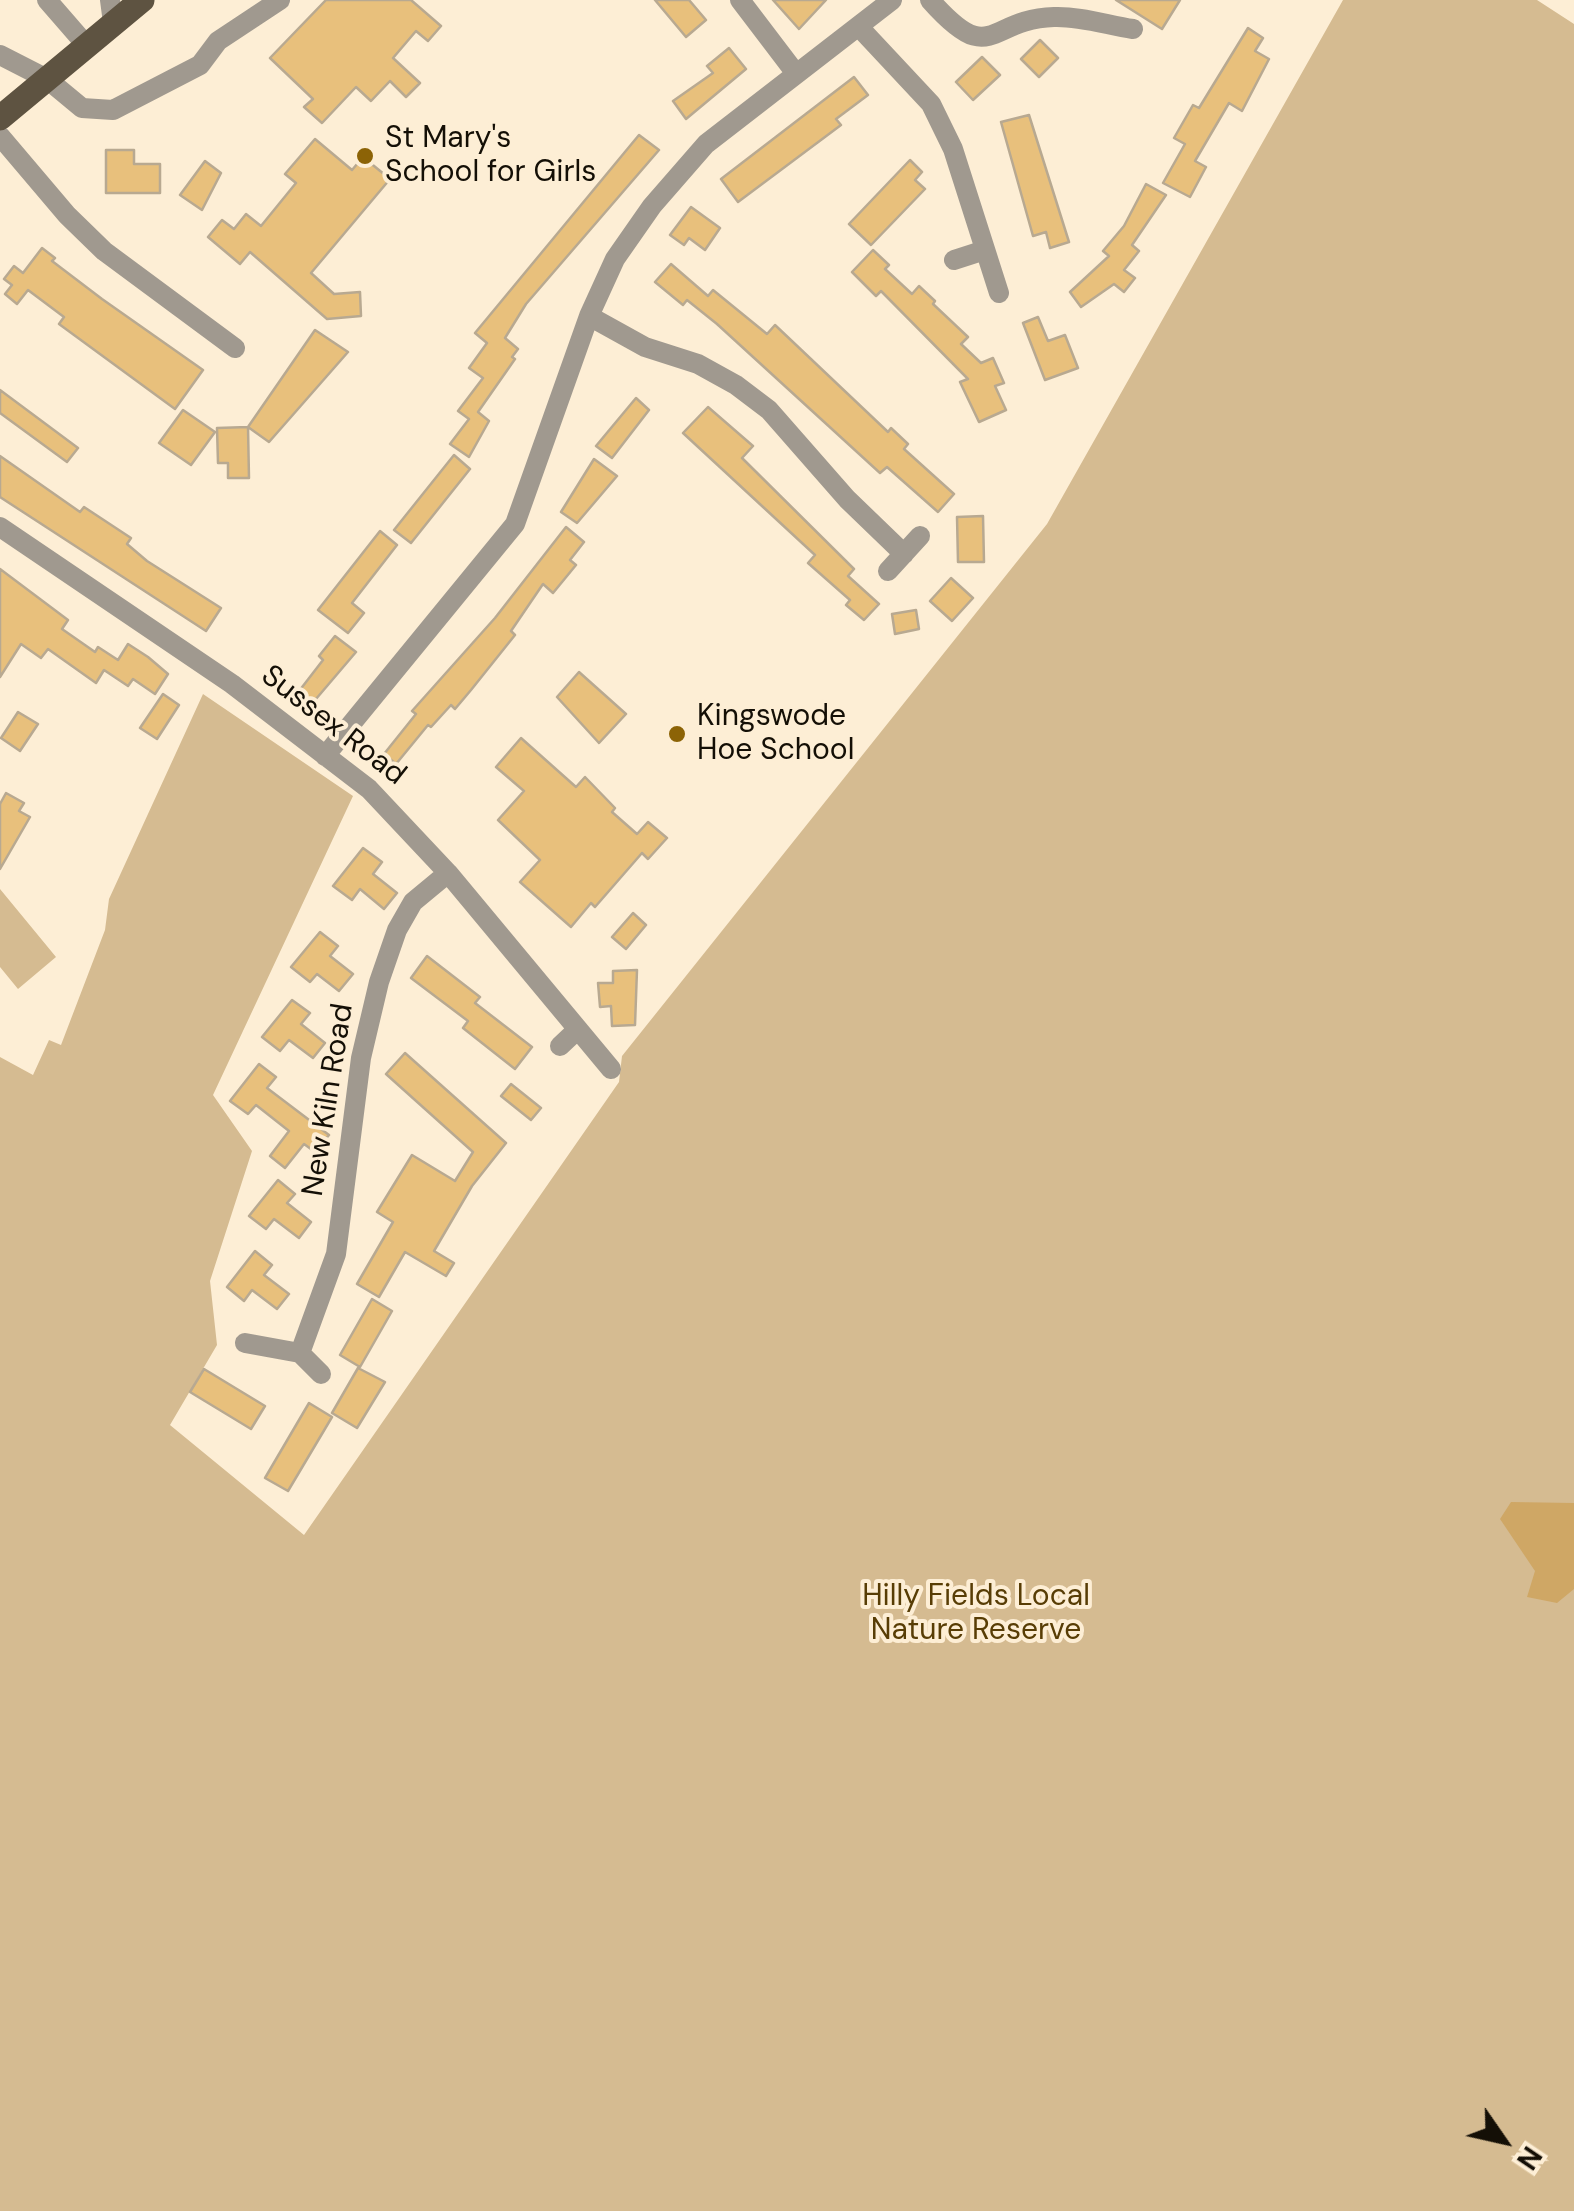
<!DOCTYPE html>
<html>
<head>
<meta charset="utf-8">
<style>
  body { margin:0 }
  #map { position:relative; width:1574px; height:2211px; overflow:hidden; background:#fdeed5; font-family:"DM Sans",sans-serif }
  canvas { display:block }
  .north { position:absolute; left:1454px; top:2091px; width:100px; height:100px; -webkit-text-stroke:8px #fdeed5; paint-order:stroke; rotate:124deg; font-size:28px; font-weight:700; line-height:40px; text-align:center; color:#140f06 }
  .north::after { content:''; display:block; margin:auto; width:35px; height:45px; background:#140f06; clip-path:polygon(50% 0,100% 100%,50% 72%,0 100%) }
</style>
</head>
<body>
<div id="map">
<canvas width="1574" height="2211"></canvas>
<div class="north">N</div>
</div>
<script>
const g = document.querySelector('canvas').getContext('2d');
g.lineJoin = 'round';
function paint(path, color) { g.fillStyle = color; g.fill(path, 'evenodd'); }
function stroke(path, color, width, dash) { g.strokeStyle = color; g.lineWidth = width; g.lineCap = dash ? 'butt' : 'round'; g.setLineDash(dash || []); g.stroke(path); }
function label(font, color, halo, rows, align = 'center') {
  g.font = font + ' "DM Sans",sans-serif'; g.lineWidth = 8; g.setLineDash([]); g.textBaseline = 'middle'; g.strokeStyle = halo; g.fillStyle = color; for (const [text, x, y, turn = 0] of rows) {
    g.save(); g.translate(x, y); g.rotate((+turn || 0) * Math.PI / 180); g.textAlign = isNaN(turn) ? turn : align; if (halo) g.strokeText(text, 0, 0); g.fillText(text, 0, 0); g.restore();
  }
}
paint(new Path2D(`
  M1343,0H1537L1574,24V2211H0V1057L33,1075L49,1040L61,1045L105,930L109,899L203,694L353,796L213,1095L252,1151L210,1281L217,1345L170,1425L304,1535L619,1082L622,1056L1047,524Z
  M0,889L56,957L18,989L0,967Z`), '#d5bb91');
paint(new Path2D(`
  M1511,1502L1574,1503V1589L1557,1603L1527,1597L1535,1571L1500,1519Z`), '#cfa765');
const building = new Path2D(`
  M326,0H411L441,26L428,41L416,31L393,58L420,83L406,97L390,81L371,101L356,87L322,123L304,107L313,99L270,58Z
  M655,0H689L706,20L686,37Z
  M773,0H826L799,29Z
  M1116,0H1180L1162,29Z
  M1248,28L1263,38L1255,51L1269,59L1242,111L1229,103L1195,161L1206,167L1190,197L1163,183L1185,144L1174,138L1193,105L1199,108Z
  M1040,40L1058,58L1039,77L1021,59Z
  M729,48L746,69L686,119L673,101L713,73L707,66Z
  M982,57L1000,75L973,100L956,82Z
  M854,77L868,95L836,119L841,125L738,202L721,179Z
  M1029,115L1069,242L1050,248L1046,232L1033,236L1001,122Z
  M639,135L659,150L526,304L505,338L518,349L512,357L515,359L478,412L489,421L469,457L450,444L469,419L458,411L483,378L469,368L487,343L475,333Z
  M315,139L352,170L363,157L390,179L311,273L334,294L360,292L361,316L327,319L250,252L240,264L208,237L222,220L234,229L246,214L261,226L296,183L285,174Z
  M106,150H134V164H160V193H106Z
  M910,160L922,172L915,180L925,189L871,245L849,224Z
  M205,161L221,173L202,210L180,195Z
  M1146,184L1166,195L1132,245L1139,251L1124,270L1135,278L1124,292L1114,284L1081,307L1070,292L1109,256L1103,251L1124,226Z
  M691,207L720,228L705,250L689,238L684,245L670,235Z
  M42,248L55,258L52,261L102,299L203,370L175,409L59,324L64,317L28,290L17,304L5,294L12,285L4,279L14,266L23,273Z
  M873,250L889,265L885,269L912,294L919,286L935,301L933,304L968,337L961,344L981,363L993,358L1004,383L995,386L1006,410L979,422L960,382L968,379L881,291L876,296L852,272Z
  M671,264L708,296L713,290L767,334L775,325L888,432L891,428L908,444L904,449L954,494L938,512L887,467L880,473L717,324L687,300L683,305L655,282Z
  M1038,317L1048,341L1065,335L1078,368L1045,380L1023,323Z
  M315,330L348,352L269,442L248,427L249,478H228V463H218L217,428L248,427Z
  M0,390L78,448L67,462L0,413Z
  M636,398L649,410L612,458L596,446Z
  M708,407L753,446L742,458L854,569L848,576L879,604L864,620L846,605L850,600L808,563L815,555L683,433Z
  M183,410L215,432L191,465L159,443Z
  M454,455L470,469L411,543L394,530Z
  M0,456L80,512L84,507L131,538L127,544L147,561L221,608L206,631L0,497Z
  M594,459L617,476L577,523L561,512Z
  M983,516L984,562H958L957,517Z
  M566,527L584,542L570,560L576,565L553,593L543,584L511,631L515,635L471,690L455,709L451,705L431,727L428,725L396,764L384,754L416,714L412,711L495,618Z
  M380,531L397,545L352,603L364,613L348,633L318,610Z
  M0,569L68,620L62,629L95,652L98,647L118,660L128,644L148,657L168,674L155,694L133,679L128,686L104,670L96,683L48,649L41,658L21,644L0,677Z
  M951,578L973,598L952,621L930,601Z
  M916,610L919,629L895,634L892,614Z
  M335,636L356,652L310,706L296,695L323,660L319,656Z
  M579,672L626,714L599,743L557,697Z
  M163,694L179,705L157,739L140,728Z
  M18,712L38,724L20,751L1,738Z
  M521,738L576,787L585,777L615,808L612,812L637,834L648,822L667,838L648,859L642,853L595,907L591,903L571,927L520,882L540,860L498,820L524,791L496,767Z
  M6,793L24,803L19,811L30,817L0,869V804Z
  M363,848L382,862L373,874L397,893L384,909L360,889L352,900L333,886Z
  M633,913L646,925L626,949L612,937Z
  M320,932L338,946L330,956L353,974L339,991L317,974L310,982L291,967Z
  M427,956L480,997L475,1003L532,1047L515,1069L463,1028L468,1021L411,978Z
  M637,970L635,1025L612,1026L611,1006L600,1007L598,983H613V971Z
  M292,1000L310,1013L301,1024L325,1043L313,1058L289,1040L280,1051L262,1037Z
  M405,1053L506,1143L472,1186L434,1251L454,1263L446,1276L405,1252L379,1297L357,1284L393,1222L377,1212L412,1155L455,1181L473,1152L386,1074Z
  M259,1064L276,1077L267,1088L329,1135L315,1152L304,1144L285,1168L270,1156L289,1131L256,1105L248,1114L230,1101Z
  M511,1084L541,1108L531,1120L501,1096Z
  M278,1180L295,1194L287,1203L311,1222L299,1238L274,1219L266,1229L249,1216Z
  M255,1251L272,1265L264,1275L289,1294L277,1309L252,1290L244,1301L227,1287Z
  M372,1299L392,1311L360,1367L340,1355Z
  M358,1368L385,1382L357,1428L332,1413Z
  M204,1369L265,1406L251,1429L190,1392Z
  M309,1403L332,1417L288,1491L265,1478Z`);
paint(building, '#e8c07c');
stroke(building, '#b8a991', 2.5);
stroke(new Path2D(`
  M47,0L87,46
  M110,0L113,23
  M740,0L794,71
  M930,0C992,70 987,19 1054,17C1080,16 1107,25 1133,29
  M859,27L931,104L953,149L999,293
  M0,55L47,79L82,108L113,110L200,65L218,41L280,0
  M0,136L67,215L104,251L235,348
  M954,260L985,250
  M589,316L645,347L698,364L736,385L769,410L847,499L904,554
  M0,527L232,684L369,789L448,873L611,1069
  M888,571L920,536
  M325,756L515,524L589,316L615,259L652,206L706,144L892,0
  M560,1046L577,1030
  M245,1343L300,1353L321,1374
  M300,1353L336,1254L361,1058L379,982L397,930L413,902L448,873`), '#a0998f', 20);
stroke(new Path2D(`
  M0,118L142,0`), '#5e5341', 25);
for (const [x, y, r, color] of [
  [365,156,10,"#8c6306"],
  [677,734,10,"#8c6306"]
]) { const dot = new Path2D(); dot.arc(x, y, r, 0, 2 * Math.PI); g.fillStyle = color; g.fill(dot); stroke(dot, '#fdeed5', 4); }
label('30px', '#140f06', '#fdeed5', [
  ["St Mary's",385,139],
  ["School for Girls",385,173],
  ["Kingswode",697,717],
  ["Hoe School",697,751]
], 'left');
label('30px', '#140f06', '#fdeed5', [
  ["Sussex Road",333,726,38],
  ["New Kiln Road",329,1100,-81]
]);
label('30px', '#583d05', '#fdeed5', [
  ["Hilly Fields Local",976,1597],
  ["Nature Reserve",976,1631]
]);
</script>
</body>
</html>
